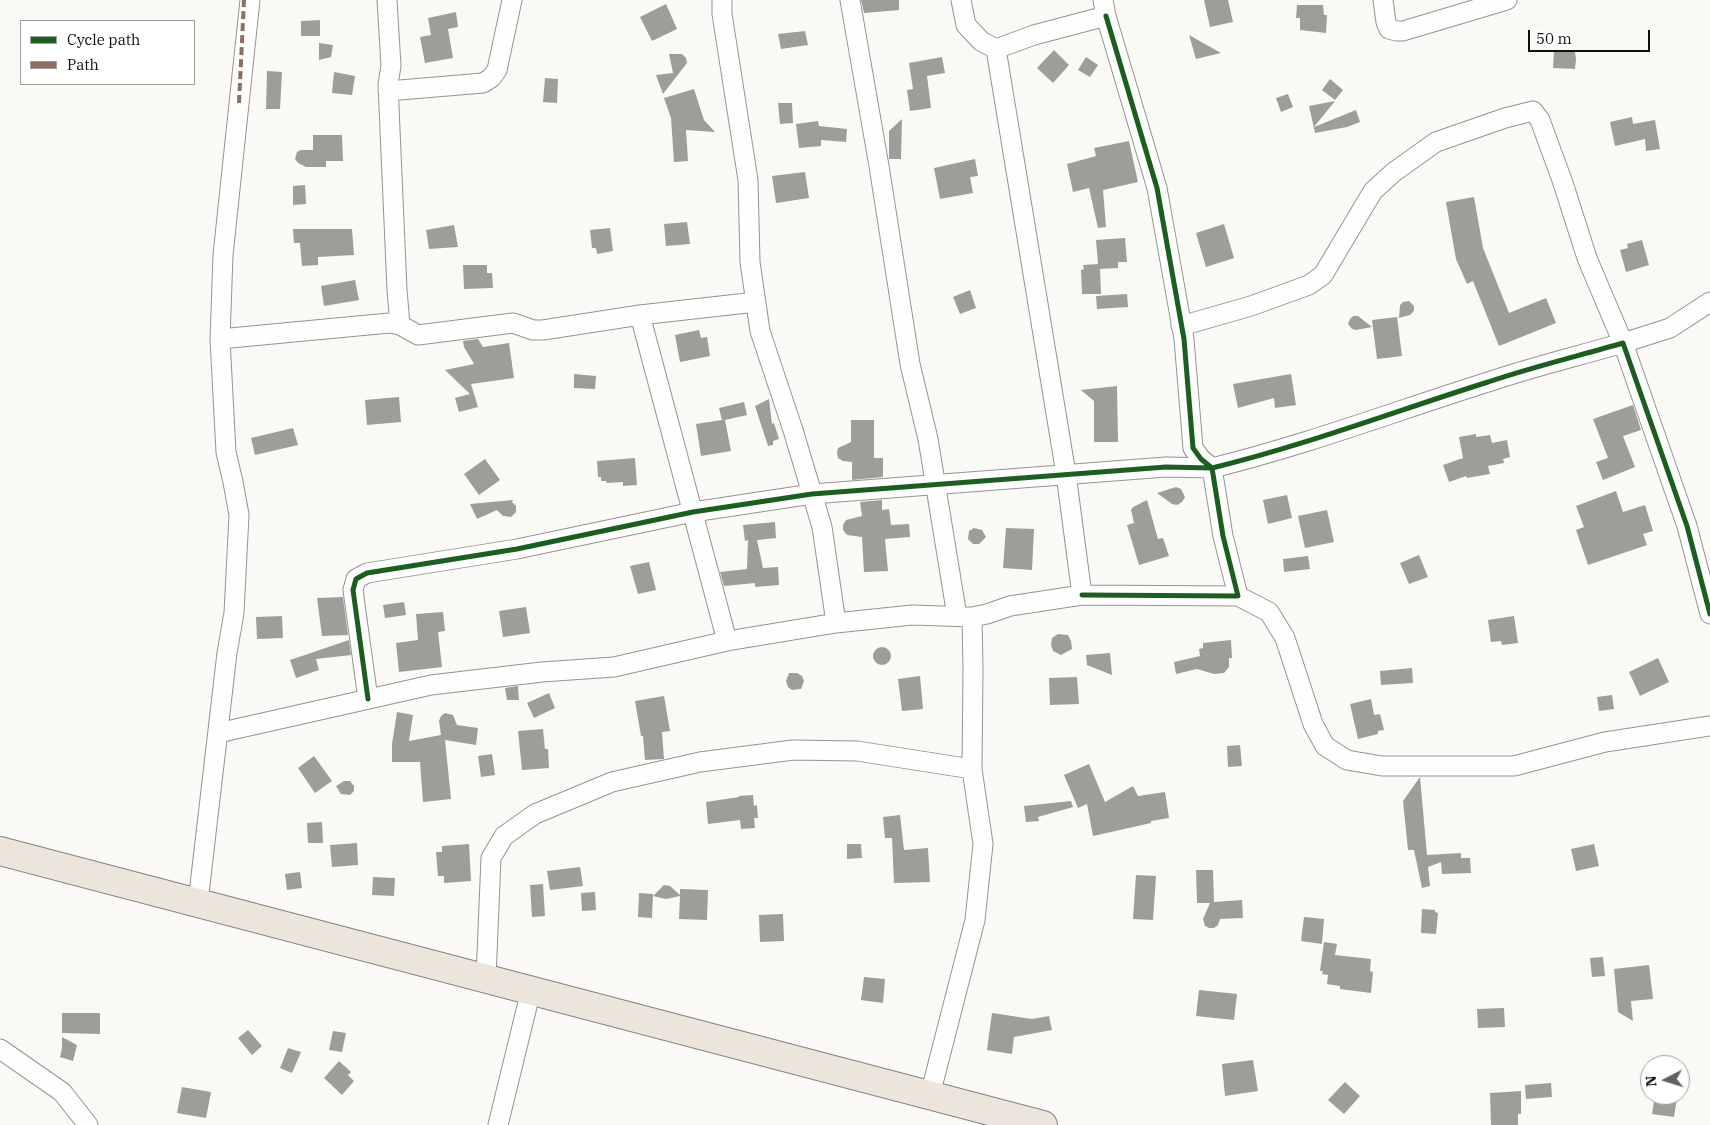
<!DOCTYPE html>
<html>
<head>
<meta charset="utf-8">
<style>
  body { margin:0 }
  #map { position:relative; width:1710px; height:1125px; overflow:hidden; background:#fbf9f5; font-family:"IBM Plex Serif",serif }
  canvas { display:block }
  .legend { position:absolute; left:20px; top:20px; width:175px; height:65px; box-sizing:border-box; background:#fff; border:1px solid #9f9f9f; margin:0; padding:6px 9px; list-style:none; font-size:15px; color:#0f0f0f }
  .legend li { display:flex; align-items:center; gap:10px; height:25px }
  .legend b { width:25px; border:1px solid #9f9f9f }
  .north { position:absolute; left:1640px; top:1055px; width:50px; height:50px; box-sizing:border-box; background:#fff; border:1px solid #9f9f9f; border-radius:50%; rotate:265deg; font-size:14px; font-weight:700; line-height:20px; text-align:center; color:#0f0f0f }
  .north::after { content:''; display:block; margin:auto; width:18px; height:22px; background:#626160; clip-path:polygon(50% 0,100% 100%,50% 72%,0 100%) }
  .scale { position:absolute; left:1528px; top:30px; width:122px; height:22px; box-sizing:border-box; border:2px solid #0f0f0f; border-top:0; padding-left:6px; font-size:15px; line-height:18px; white-space:nowrap; color:#0f0f0f; -webkit-text-stroke:4px #fff; paint-order:stroke }
</style>
</head>
<body>
<div id="map">
<canvas width="1710" height="1125"></canvas>
<ul class="legend">
<li><b style="height:6px;background:#1b5e20"></b>Cycle path</li>
<li><b style="height:6px;background:#8d6e63"></b>Path</li>
</ul>
<div class="north">N</div>
<div class="scale">50 m</div>
</div>
<script>
const g = document.querySelector('canvas').getContext('2d');
g.lineJoin = 'round';
function paint(path, color) { g.fillStyle = color; g.fill(path, 'evenodd'); }
function stroke(path, color, width, dash) { g.strokeStyle = color; g.lineWidth = width; g.lineCap = dash ? 'butt' : 'round'; g.setLineDash(dash || []); g.stroke(path); }
paint(new Path2D(`
  M861,0H899V10L864,13Z
  M1204,0H1228L1233,22L1210,27Z
  M666,4L677,29L652,41L640,17Z
  M1297,5H1323L1324,15H1327L1326,33L1300,30V18H1296Z
  M456,12L458,27L448,29L453,58L425,63L420,37L431,35L428,18Z
  M320,20V36H301V21Z
  M805,31L808,45L781,49L778,34Z
  M1189,35L1221,53L1196,59Z
  M319,43L333,45L331,57L319,60Z
  M1054,50L1069,65L1053,83L1037,68Z
  M1554,50L1575,52L1576,59L1575,69L1553,68Z
  M669,54H682L686,58L687,63L663,94L656,75L673,73Z
  M942,57L945,73L927,76L931,108L910,111L907,90L913,89L909,63Z
  M1086,57L1098,65L1090,77L1078,70Z
  M267,71L282,72L280,109H266Z
  M334,72L355,76L352,95L332,93Z
  M545,78L558,79L557,103L543,102Z
  M1330,79L1343,90L1335,100L1322,90Z
  M694,89L704,120L715,132L686,130L688,161L674,162L671,118L664,98Z
  M1288,94L1293,107L1281,112L1276,98Z
  M1335,101L1314,127L1356,110L1360,122L1347,127L1315,133L1309,106Z
  M778,103H792L793,123L780,124Z
  M1632,117L1633,124L1655,120L1660,149L1646,151L1645,139L1615,146L1610,122Z
  M902,119L901,159H889V131Z
  M818,121L819,126L847,129L846,142L821,140V146L799,148L796,124Z
  M313,135H342L343,161H326V167H306L298,163L295,159L297,152L301,150H313Z
  M1129,141L1138,182L1103,190L1106,227L1098,228L1089,188L1073,192L1067,164L1096,156L1094,148Z
  M975,159L978,176L970,177L973,193L940,199L934,168Z
  M805,172L809,198L776,203L772,176Z
  M305,185L306,204L293,205V186Z
  M1474,197L1483,248L1509,313L1546,298L1556,323L1499,346L1473,281L1467,284L1456,259L1446,202Z
  M687,222L690,244L666,246L664,224Z
  M1224,224L1234,258L1206,267L1196,233Z
  M454,225L458,247L429,249L426,230Z
  M610,228L613,251L597,254L596,248H592L590,230Z
  M293,229H352L354,255L318,257V265L302,266L300,243H294Z
  M1125,238L1127,262H1118V268L1100,269L1101,294H1082L1081,270L1084,269L1083,265L1098,264L1096,240Z
  M1642,240L1649,265L1626,272L1620,250L1628,248L1627,244Z
  M463,265H487V273H492L493,288L464,289Z
  M355,280L359,300L324,306L321,286Z
  M970,290L976,308L960,314L953,297Z
  M1127,294L1128,307L1097,309L1096,296Z
  M1409,301L1414,306V311L1410,315L1399,318L1400,305L1403,302Z
  M1353,316H1358L1372,327L1356,330L1352,329L1348,324L1350,319Z
  M1397,317L1402,356L1377,359L1372,320Z
  M699,330L701,338L707,337L710,356L680,362L675,335Z
  M478,339L483,347L509,343L514,378L471,384L478,407L459,412L455,398L470,394L445,370L474,364L464,347L463,341Z
  M574,374L596,376L595,389L574,388Z
  M1291,374L1296,405L1275,408L1274,398L1238,408L1233,384Z
  M1117,386L1118,442H1094V401L1081,390Z
  M399,397L401,422L367,425L365,400Z
  M769,399L772,424L774,423L779,439L773,441V445L768,446L755,406Z
  M744,402L747,415L725,420L731,451L701,456L696,424L722,420L719,408Z
  M1633,405L1641,430L1623,436L1635,467L1603,480L1596,462L1608,458L1593,419Z
  M851,420H874V458H883V477L852,480V462L843,461L838,458L837,453L838,448L851,442Z
  M293,428L298,445L255,455L251,438Z
  M1476,434V437L1490,435L1492,443L1507,440L1510,457L1503,459L1504,463L1488,466L1490,474L1467,478L1466,476L1449,482L1443,465L1463,458L1459,437Z
  M635,458L637,485L623,486V482L607,483L606,481H601V477H598L597,461Z
  M485,459L500,480L479,495L464,474Z
  M1176,487L1181,489L1185,497L1182,502L1177,505L1172,504L1157,493Z
  M1616,491L1623,512L1645,505L1653,531L1643,534L1647,545L1588,565L1576,530L1584,527L1576,506Z
  M1287,495L1292,518L1268,524L1263,500Z
  M513,500L512,502L516,506V512L511,517L503,516L497,510L477,519L470,504Z
  M882,500V510L889,509L891,525L909,524L910,537L885,539L888,571L864,572L862,537L847,535L843,530V525L846,520L862,516L860,502Z
  M1147,500L1158,539L1163,538L1169,556L1139,565L1127,525L1134,523L1131,510L1133,507Z
  M1327,510L1334,542L1305,548L1298,516Z
  M775,522L776,538L757,540L763,568L778,567L779,585L755,587V583L724,586L720,572L747,569L748,540L745,541L743,525Z
  M974,528L982,530L986,537L979,544H973L968,539L969,531Z
  M1006,528L1034,529L1032,570L1003,568Z
  M1419,555L1428,577L1409,584L1400,563Z
  M1308,556L1310,569L1284,572L1283,559Z
  M649,562L656,590L638,594L630,566Z
  M343,597L348,635L322,636L317,598Z
  M404,602L406,615L385,618L383,605Z
  M526,607L530,633L503,637L499,611Z
  M443,612L445,631L438,632L442,667L399,672L396,643L418,640L416,614Z
  M282,616L283,638L257,639L256,617Z
  M1514,616L1518,643L1502,645L1501,641L1491,642L1488,620Z
  M1058,634L1068,635L1071,641L1072,649L1061,655L1053,651L1051,645L1052,638Z
  M349,640L351,655L316,659L319,670L296,678L290,660Z
  M1231,640L1232,658H1229V667L1224,673L1214,674L1197,669L1176,674L1174,662L1200,656L1199,649L1203,648V643Z
  M873 656a9 9 0 1 1 18 0a9 9 0 1 1-18 0Z
  M1110,653L1112,675L1087,665L1086,655Z
  M1658,658L1669,682L1640,696L1629,672Z
  M1412,668L1413,683L1381,685L1380,671Z
  M789,673H797L802,676L804,681L801,689L792,690L788,687L786,681Z
  M920,676L923,709L902,711L898,679Z
  M1077,677L1079,704L1050,705L1049,678Z
  M518,686L519,700H507L505,688Z
  M549,693L555,708L534,718L527,703Z
  M1612,695L1614,709L1599,711L1597,697Z
  M664,696L670,731L662,732L664,759L645,760L643,736H641L635,701Z
  M1371,699L1374,715L1380,714L1384,730L1378,731V734L1358,739L1350,704Z
  M397,712L413,715L409,741L441,735L439,721L441,716L445,713L453,715L457,725L478,728L476,745L445,740L451,799L423,802L420,762H392V744Z
  M543,729L545,749H548L549,768L522,770L518,731Z
  M1240,745L1242,766L1228,767L1227,746Z
  M492,754L495,775L481,777L478,756Z
  M314,756L332,781L315,793L298,768Z
  M1089,764L1105,802L1133,786L1138,796L1165,792L1169,818L1151,821V823L1093,836L1087,804L1078,808L1064,775Z
  M1420,777L1427,855L1461,853V858H1470L1471,873L1442,874L1441,862L1428,867L1430,886L1422,888L1414,850H1408L1403,801Z
  M344,781H350L354,786V791L350,795L341,794L336,786Z
  M753,795L754,806L757,805L758,818H754L755,828L741,829L740,820L708,824L706,802L739,797V796Z
  M1071,801L1073,807L1038,817L1039,821L1026,822L1024,806Z
  M900,815L904,850L928,848L930,882L894,883L892,838H885L883,817Z
  M322,822L323,843H308L307,823Z
  M357,843L358,865L332,867L330,845Z
  M469,844L471,881L444,883V876H438L436,852H442V846Z
  M847,844H861L862,858L847,859Z
  M1594,844L1599,866L1576,871L1571,849Z
  M580,867L583,886L550,890L547,871Z
  M1196,870H1213L1214,902L1242,900L1243,918L1220,919L1218,925L1214,928H1209L1205,926L1203,919L1210,903H1197Z
  M300,872L302,888L287,890L285,874Z
  M1136,875L1156,876L1153,920L1133,919Z
  M373,877L395,878L394,896L372,895Z
  M543,884L545,916L532,917L530,885Z
  M664,885L670,886L680,895V889L708,890L707,920L679,919L680,896L666,899L653,896Z
  M595,892L596,910L582,911L581,893Z
  M639,893L653,894L652,918L638,917Z
  M1422,909L1435,910V912L1438,913L1436,934L1421,933Z
  M783,914L784,941L760,942L759,915Z
  M1304,917L1324,919L1322,944L1301,941Z
  M1324,942L1337,944L1335,955L1371,959L1370,971L1373,972L1371,993L1340,989V986L1327,984L1328,975L1322,974L1323,971H1320Z
  M1603,957L1605,976L1592,977L1590,958Z
  M1649,965L1653,999L1631,1001L1633,1021L1618,1012L1614,969Z
  M864,977L885,979L883,1003L861,1000Z
  M1199,990L1237,994L1234,1020L1196,1016Z
  M1504,1008L1505,1027L1478,1028L1477,1009Z
  M62,1013H100V1034L62,1033Z
  M992,1013L1032,1019L1049,1016L1052,1030L1014,1037L1012,1054L987,1050Z
  M248,1030L262,1046L252,1055L238,1038Z
  M333,1031L346,1033L342,1052L329,1050Z
  M62,1037L77,1045L73,1061L60,1057L62,1048Z
  M288,1048L301,1052L292,1073L280,1068Z
  M1253,1060L1258,1091L1225,1096L1222,1064Z
  M339,1061L351,1072L348,1075L354,1081L342,1095L324,1078Z
  M1345,1082L1360,1096L1344,1114L1328,1100Z
  M1551,1083L1552,1097L1526,1099L1525,1085Z
  M182,1087L211,1092L206,1118L177,1113Z
  M1521,1091V1114H1518V1125H1491L1490,1093Z
  M1655,1095L1677,1098L1674,1117L1652,1114Z`), '#9f9d9a');
const minor = new Path2D(`
  M722,0V14L748,180L750,262L760,331L793,430L822,527L836,623
  M850,0L879,166L910,364L928,439L957,616
  M961,0L966,25L981,41L996,49
  M1383,0L1386,22L1389,29L1396,31H1403L1507,0
  M388,91L483,83L491,78L497,70L512,0
  M640,315L727,641
  M400,325L418,335L513,323L533,330H543L640,315L756,302
  M1181,326L1251,306L1309,285L1323,275L1373,191L1394,172L1436,142L1505,118L1533,111L1540,120L1563,183L1587,258L1623,343L1670,328L1710,302
  M220,339L368,325L390,323L400,325L397,290L388,84L391,66L387,0
  M1082,595L1238,596L1223,536L1212,468C1306,445 1396,411 1488,382C1532,367 1578,356 1623,343L1687,526L1710,614
  M1238,596L1269,612L1285,638L1313,724L1325,746L1347,760L1382,766H1514L1605,742L1710,726
  M368,699L353,590L356,579L367,573L517,549L693,512L812,494L1166,467L1212,468L1201,459L1193,448L1184,339L1157,188L1106,16
  M218,733L431,685L542,672L614,667L727,641L836,623L912,615L972,617
  M198,902L227,653L234,613L239,515L233,482L226,452L220,339L223,255L250,0
  M486,978L491,858L504,836L535,814L612,782L700,762L793,750L857,751L972,769
  M0,1049L62,1092L88,1125
  M930,1095L975,920L983,844L972,769L973,669L972,617L987,614L1010,606L1082,595L1066,474L996,49L1034,35L1106,16L1103,0
  M498,1125L531,990`);
const primary = new Path2D(`
  M0,851L1043,1125`);
stroke(minor, '#959493', 21);
stroke(primary, '#838280', 30);
stroke(minor, '#fefefe', 19);
stroke(primary, '#ece5db', 28);
stroke(new Path2D(`
  M239,103L244,0`), '#8d6e63', 4, [8, 4]);
stroke(new Path2D(`
  M1082,595L1238,596L1223,536L1212,468C1306,445 1396,411 1488,382C1532,367 1578,356 1623,343L1687,526L1710,614
  M368,699L353,590L356,579L367,573L517,549L693,512L812,494L1166,467L1212,468L1201,459L1193,448L1184,339L1157,188L1106,16`), '#1b5e20', 5);
</script>
</body>
</html>
